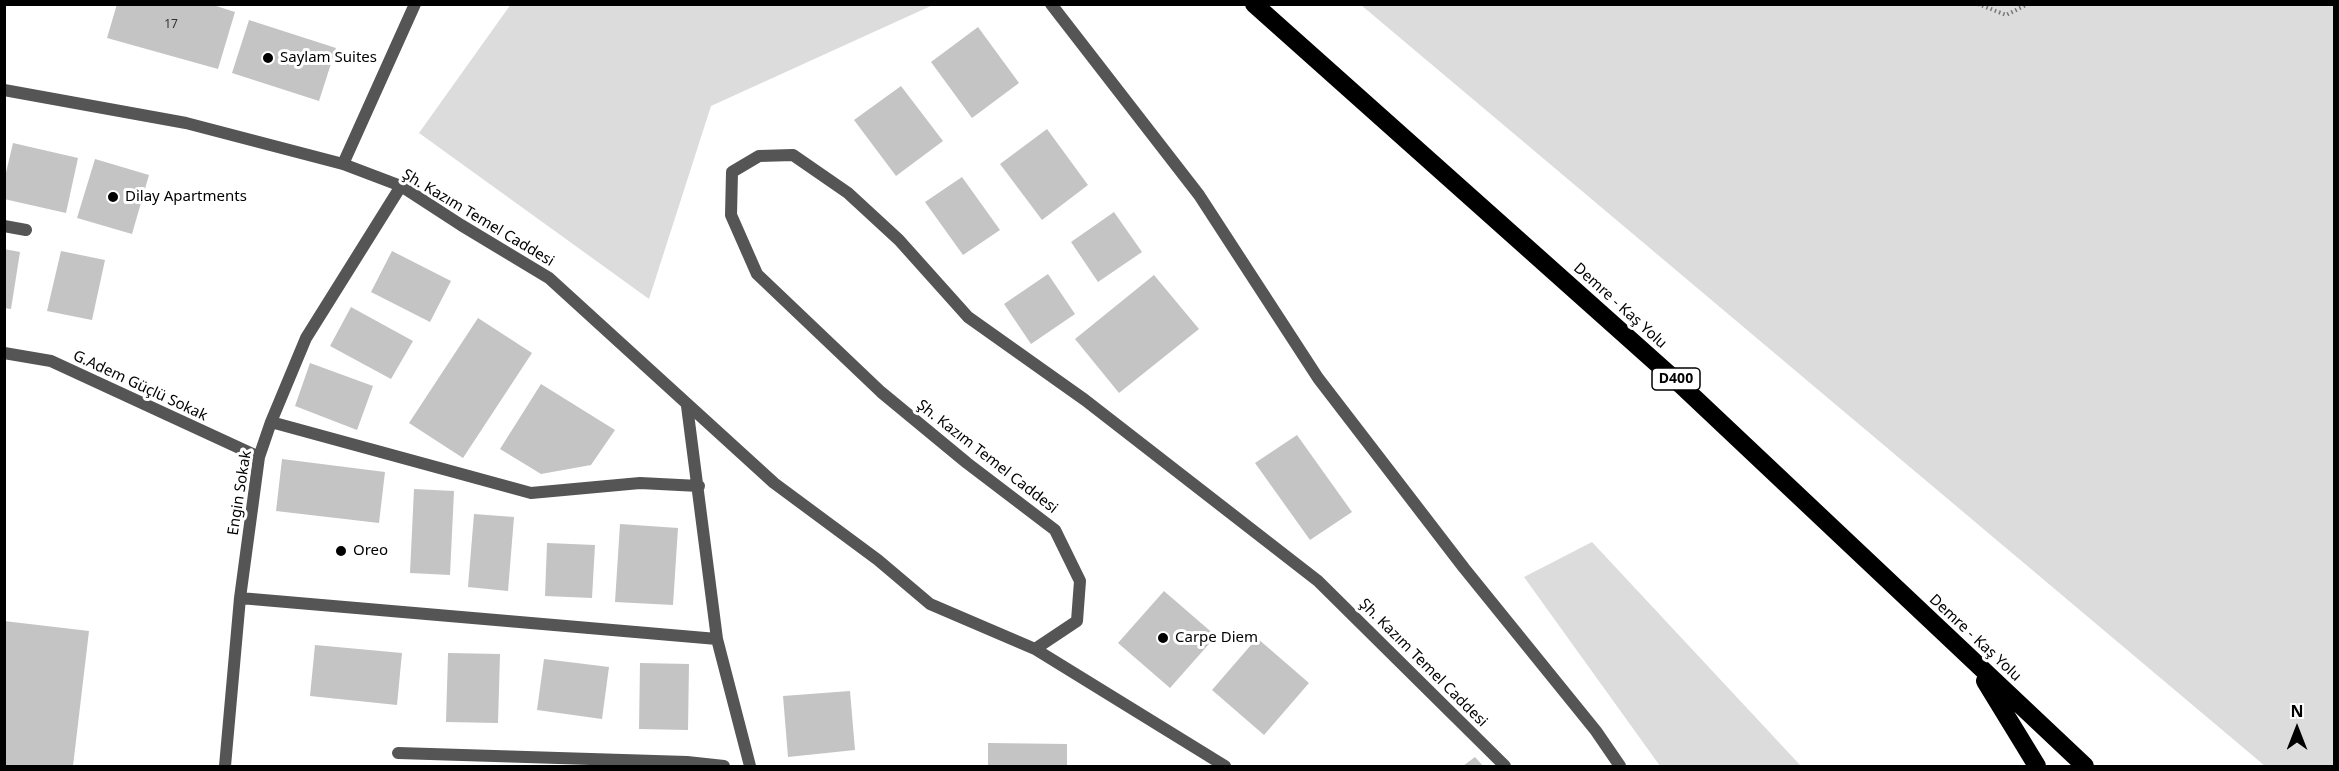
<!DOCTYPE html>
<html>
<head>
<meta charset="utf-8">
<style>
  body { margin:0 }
  #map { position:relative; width:2339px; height:771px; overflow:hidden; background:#fff; font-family:"Noto Sans",sans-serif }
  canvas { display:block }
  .frame { position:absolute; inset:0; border:6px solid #000; pointer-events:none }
  .north { position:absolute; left:2267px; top:699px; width:60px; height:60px; -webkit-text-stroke:4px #fff; paint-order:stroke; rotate:0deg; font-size:16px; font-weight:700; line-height:24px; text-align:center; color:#000 }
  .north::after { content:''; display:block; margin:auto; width:21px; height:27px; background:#000; clip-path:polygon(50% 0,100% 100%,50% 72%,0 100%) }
</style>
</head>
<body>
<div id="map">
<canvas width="2339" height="771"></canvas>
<div class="frame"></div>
<div class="north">N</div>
</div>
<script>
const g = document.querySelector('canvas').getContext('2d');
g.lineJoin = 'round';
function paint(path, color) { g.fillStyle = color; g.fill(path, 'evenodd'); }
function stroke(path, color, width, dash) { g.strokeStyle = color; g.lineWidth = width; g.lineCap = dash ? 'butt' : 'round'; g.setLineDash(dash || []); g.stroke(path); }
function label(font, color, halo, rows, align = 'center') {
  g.font = font + ' "Noto Sans",sans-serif'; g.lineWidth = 6; g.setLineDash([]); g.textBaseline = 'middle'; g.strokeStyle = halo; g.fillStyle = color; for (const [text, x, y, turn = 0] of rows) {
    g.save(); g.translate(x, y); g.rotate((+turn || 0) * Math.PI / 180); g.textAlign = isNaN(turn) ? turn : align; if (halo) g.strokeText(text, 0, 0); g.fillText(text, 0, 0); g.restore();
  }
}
paint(new Path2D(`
  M511,4H933V5L711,106L649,299L419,133Z
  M1361,5H2334V766H2265Z
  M1592,542L1801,766H1660L1524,577Z`), '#dcdcdc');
paint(new Path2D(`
  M117,4H210L235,12L218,69L107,38Z
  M249,20L336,48L319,101L232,73Z
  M978,27L1019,83L972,118L931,62Z
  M901,86L943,141L896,176L854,120Z
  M1047,129L1088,185L1042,220L1000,164Z
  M13,143L78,158L66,213L4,199V181Z
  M95,159L149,175L132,234L77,218Z
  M962,177L1000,230L963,255L925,202Z
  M1114,212L1142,252L1098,282L1071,242Z
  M4,249L20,252L11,309L4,308Z
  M61,251L105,260L92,320L47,311Z
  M392,251L451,281L430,322L371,292Z
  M1048,274L1075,314L1031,344L1004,304Z
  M1154,275L1199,329L1119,393L1075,339Z
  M351,307L413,341L391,379L330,346Z
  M478,318L532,353L463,458L409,423Z
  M310,363L373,386L357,430L295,406Z
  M541,384L615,430L591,465L541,474L500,449Z
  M1297,435L1352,512L1310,540L1255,463Z
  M282,459L385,472L379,523L276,511Z
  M414,489L454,491L450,575L410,573Z
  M474,514L514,517L508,591L468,587Z
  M620,524L678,528L673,605L615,602Z
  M547,543L595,545L592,598L545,596Z
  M1164,591L1216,636L1170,688L1118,643Z
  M4,621L89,631L73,766H4Z
  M1257,638L1309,683L1264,735L1212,690Z
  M315,645L402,653L397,705L310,696Z
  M448,653L500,654L498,723L446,722Z
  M544,659L609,667L602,719L537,710Z
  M640,663L689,664L688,730L639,729Z
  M850,691L855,750L788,757L783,696Z
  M988,743L1067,744V766H988Z
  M1475,757L1483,766H1463Z`), '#c4c4c4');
stroke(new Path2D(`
  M1978,4L2006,15L2028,4`), '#777', 4, [1.5, 3]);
stroke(new Path2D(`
  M1051,4L1199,195L1318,378L1464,568L1596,731L1620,766
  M4,90L186,123L343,164L401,186L461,225L549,278L774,483L878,560L930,604L1035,649L1077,621L1080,581L1055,530L967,463L881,392L757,274L731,215L732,172L759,156L793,155L848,193L899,240L968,317L1085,400L1318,581L1505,766
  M343,164L415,4
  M4,226L26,230
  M4,353L51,361L259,457
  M687,406L717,639L750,766
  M271,422L531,493L640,483L699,486
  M240,598L717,639
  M1035,649L1225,766
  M398,753L687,762L724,766
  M225,766L240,598L259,457L271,422L306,338L401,186`), '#555', 12);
stroke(new Path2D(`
  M1254,4L1681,385L2085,766
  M1985,681L2037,766`), '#000', 18);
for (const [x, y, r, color] of [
  [268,58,6,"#000"],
  [113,197,6,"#000"],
  [341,551,6,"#000"],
  [1163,638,6,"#000"]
]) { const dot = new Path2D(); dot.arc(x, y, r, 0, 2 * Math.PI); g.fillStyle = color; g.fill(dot); stroke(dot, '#fff', 2); }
label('12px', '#313131', null, [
  ["17",171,25]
]);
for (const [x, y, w] of [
  [1676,379,48]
]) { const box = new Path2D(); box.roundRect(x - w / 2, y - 11, w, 22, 4.5); g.fillStyle = '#fff'; g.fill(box); stroke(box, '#000', 1.5); }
label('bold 14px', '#000', null, [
  ["D400",1676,379]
]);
label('15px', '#000', '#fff', [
  ["Saylam Suites",280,58],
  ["Dilay Apartments",125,197],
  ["Oreo",353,551],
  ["Carpe Diem",1175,638]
], 'left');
label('15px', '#000', '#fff', [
  ["Şh. Kazım Temel Caddesi",478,218,31],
  ["Demre - Kaş Yolu",1620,306,42],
  ["G.Adem Güçlü Sokak",140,386,25],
  ["Şh. Kazım Temel Caddesi",987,457,38],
  ["Engin Sokak",240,493,-81],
  ["Demre - Kaş Yolu",1975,638,43],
  ["Şh. Kazım Temel Caddesi",1423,663,45]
]);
</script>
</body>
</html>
